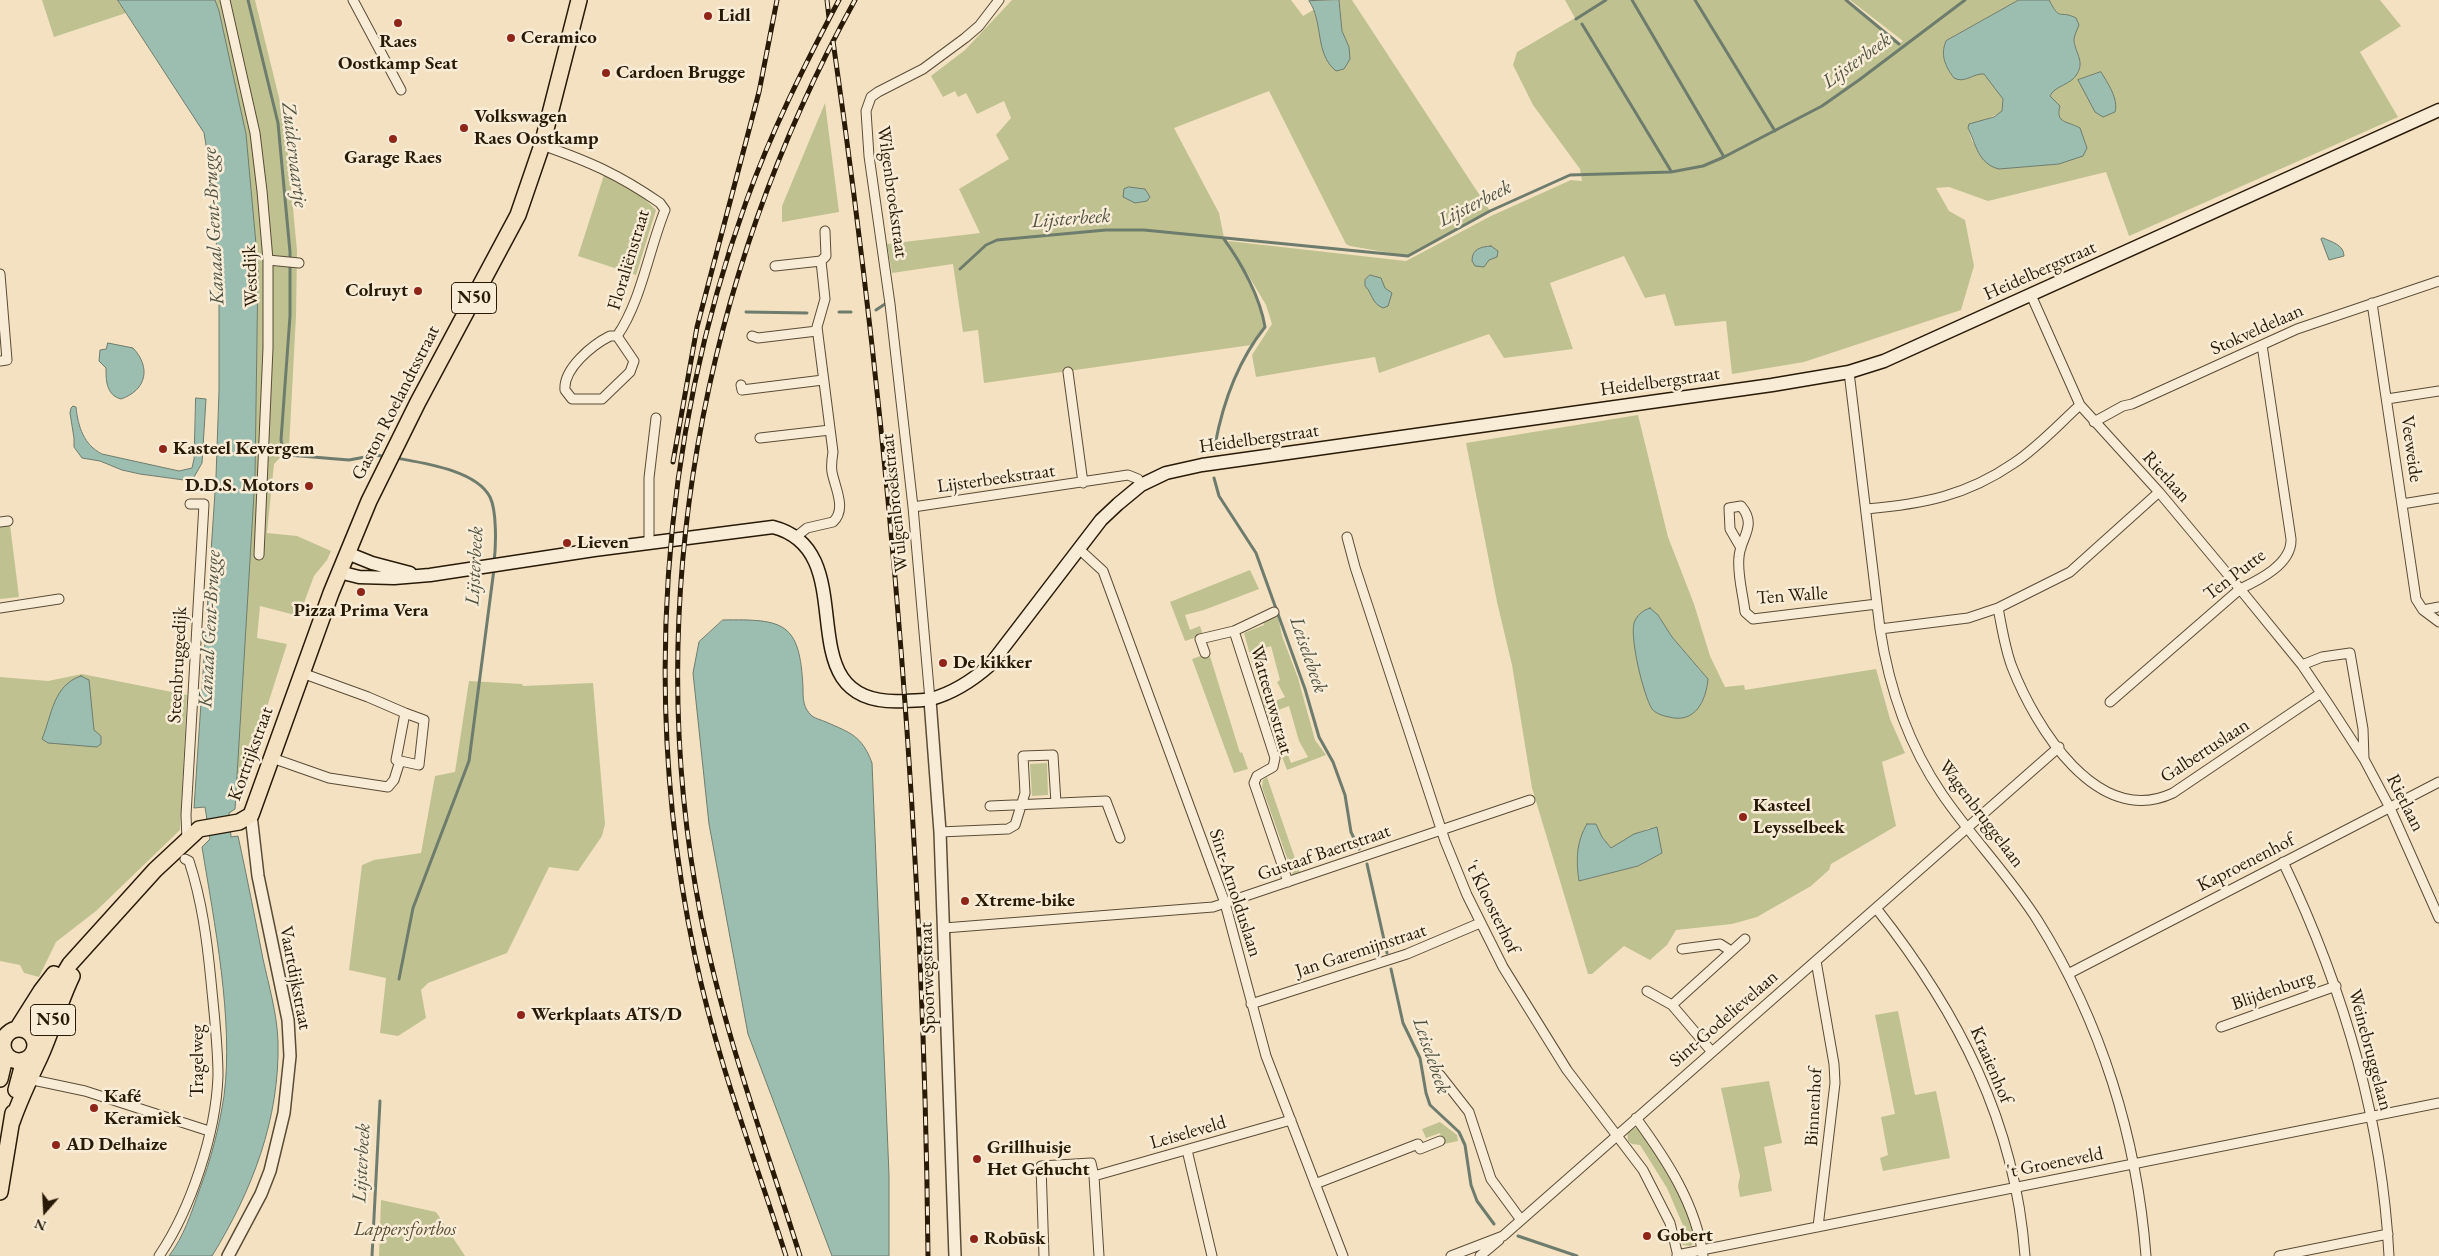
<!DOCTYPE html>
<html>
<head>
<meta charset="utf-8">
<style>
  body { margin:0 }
  #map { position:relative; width:2439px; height:1256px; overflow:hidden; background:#f4e1c1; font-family:"EB Garamond",serif }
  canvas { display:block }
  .north { position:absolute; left:20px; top:1186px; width:50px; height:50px; -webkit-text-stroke:4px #f8ecd7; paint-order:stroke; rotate:199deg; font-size:14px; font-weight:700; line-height:20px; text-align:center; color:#281a07 }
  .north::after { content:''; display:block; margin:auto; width:18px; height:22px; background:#281a07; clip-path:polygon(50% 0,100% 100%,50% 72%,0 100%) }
</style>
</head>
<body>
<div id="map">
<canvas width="2439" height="1256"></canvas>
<div class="north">N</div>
</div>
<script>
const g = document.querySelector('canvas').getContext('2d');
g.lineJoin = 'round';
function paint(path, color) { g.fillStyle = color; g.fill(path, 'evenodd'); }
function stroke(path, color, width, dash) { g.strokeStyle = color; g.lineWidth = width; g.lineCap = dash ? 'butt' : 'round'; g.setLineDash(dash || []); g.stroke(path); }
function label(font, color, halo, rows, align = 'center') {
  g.font = font + ' "EB Garamond",serif'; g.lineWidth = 5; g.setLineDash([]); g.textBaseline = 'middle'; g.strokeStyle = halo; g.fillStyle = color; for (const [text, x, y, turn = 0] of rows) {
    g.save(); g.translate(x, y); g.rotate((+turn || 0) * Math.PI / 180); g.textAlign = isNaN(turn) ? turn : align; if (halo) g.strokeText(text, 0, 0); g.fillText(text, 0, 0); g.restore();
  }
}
paint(new Path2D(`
  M42,0H118L126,13L54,37Z
  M215,0H255L285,122L297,251L296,316L289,448L274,464L267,533L297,536L331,551L327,560L314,576L299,616L260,606L257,638L287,644L248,767L246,786L236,783L255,477L258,266L219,11Z
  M1012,0H1291L1303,16L1315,9L1318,24L1349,47L1342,31L1339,0H1352L1490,211L1408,256L1350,246L1346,244L1269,91L1174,128L1219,213L1224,238L1244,272L1263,314L1265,327L1251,345L984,383L978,330L963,332L953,264L892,273L887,244L980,233L959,189L1009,159L996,135L1011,118L1004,101L977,114L966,93L958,97L955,91L943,97L931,76L965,50Z
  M1565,0H1846L1899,44L1903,41L1850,0H2019L1946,41C1943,63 1943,69 1964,80L1978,73L1985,74L2003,99L2002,111C1991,119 1979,120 1968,128L1972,141L1999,169L2059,164L2083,156L2075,125C2063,123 2056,119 2060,106L2050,96C2053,86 2070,84 2076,75C2086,61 2074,51 2074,38C2073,32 2075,25 2076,19C2059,10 2061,23 2049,0H2380L2401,26L2360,52L2398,117L2129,236L2106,172L1988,201L1949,187L1936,188L1949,211L1965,220L1974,266L1961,310L1804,362L1732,374L1726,321L1675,326L1665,294L1645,298L1624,256L1550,283L1573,349L1504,358L1489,334L1379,373L1375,357L1256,377L1252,355L1272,324L1266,305L1228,241L1406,261L1491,216L1571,180L1582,181L1580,169L1533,105L1513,65L1517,52L1575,18ZM2101,72L2115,112L2103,117L2079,80Z
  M825,103L839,212L782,222V206Z
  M605,172L640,195L656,210L636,275L578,256Z
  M1638,415L1668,537L1694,604L1710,656L1725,687L1744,685L1745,690L1876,669L1890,719L1905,753L1882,762L1896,826L1831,864L1829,870L1811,886L1757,917L1732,924L1676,930L1667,945L1650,960L1624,946L1592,974H1588L1532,788L1512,665L1497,602L1466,443ZM1658,615L1672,637L1708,679L1653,710C1643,681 1633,654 1634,623ZM1596,824L1602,837L1611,848L1649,828L1662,853L1638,866L1580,881C1574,851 1578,848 1596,824Z
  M10,525L19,597L0,599V527Z
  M1250,570L1259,589L1204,610L1185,615L1190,630L1200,626L1203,635L1185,641L1170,602Z
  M1278,616L1282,636L1298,678L1315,740L1326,755L1287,770L1282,757L1288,755L1291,763L1308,757L1299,741L1289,706L1273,712L1276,720L1270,723L1261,697L1267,695L1270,703L1285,697L1277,682L1280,680L1271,646L1255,651L1258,659L1252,662L1244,633L1264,625L1263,621Z
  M1209,653L1240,753L1242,752L1248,769L1234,773L1192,659Z
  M82,674L187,695L180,830L96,911L56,942L39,977L24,973L20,965L0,961V677L48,681Z
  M469,681L522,684L523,686L593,683L605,824L602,836L578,871L549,867L507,953L428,983L421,990L426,1018L398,1036L380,1033L386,978L349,970L362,865L374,860L421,853L435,776L455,772Z
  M1047,763L1048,795L1032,796L1030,764Z
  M1267,777L1300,873L1293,875L1262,787L1263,780Z
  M1898,1011L1915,1095L1936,1091L1950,1158L1883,1171L1880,1158L1888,1155L1881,1117L1895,1114L1875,1015Z
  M1769,1081L1782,1143L1764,1147L1772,1191L1740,1197L1738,1186L1740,1176L1721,1088Z
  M1440,1122L1457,1135L1458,1141L1444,1144L1440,1133L1426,1138L1422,1129Z
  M1638,1127C1662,1163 1686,1197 1696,1239L1691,1246L1683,1245L1679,1241L1680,1234L1685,1230L1667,1188L1640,1145L1632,1144L1628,1141L1627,1131Z
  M381,1200L436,1212L465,1256H379Z`), '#bfc290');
const water = new Path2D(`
  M118,0H215L219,11L246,134L258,266L255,477L235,809L229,813L231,837L238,836C247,877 255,918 263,959C269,986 277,1014 278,1041C280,1119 252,1191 212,1256H169C184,1236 191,1214 199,1191C211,1160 219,1128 224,1096C234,1021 214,921 202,847L210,839L205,807L194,808L216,477L219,391V299L214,193L204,133Z
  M1339,0L1342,31L1349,47L1350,59L1344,69L1336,71C1314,53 1324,22 1309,1Z
  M2019,0H2049C2061,23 2059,9 2076,18L2079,25C2077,30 2074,36 2074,40C2075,53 2085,61 2077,74C2071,85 2054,86 2050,96L2060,106C2055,124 2068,121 2080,128L2087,148L2083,156L2059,164L1999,169C1978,164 1976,144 1968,128L1969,124L1994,117L2002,111L2003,99L1984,74C1973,73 1965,84 1954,78C1945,66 1940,55 1946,41Z
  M2101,72C2107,82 2119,99 2115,112L2103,117L2095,112L2078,80Z
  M1129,187L1145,189L1150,197L1147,201L1135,203L1123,197L1124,189Z
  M2323,238C2332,242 2344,245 2344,256L2329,260L2321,239Z
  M1491,246L1498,251L1497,257L1489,260L1484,267L1475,266L1472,261C1472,249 1480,247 1491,246Z
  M1370,275L1381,278L1385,288L1392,293L1388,306L1383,308C1371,303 1373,294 1365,286V280Z
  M108,343L133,348C151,367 147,390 121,399C106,395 106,380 106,368L99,361L100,350L106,349Z
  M196,398L206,399L202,463L194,477L184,480L140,474L122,470L100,461L82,458L74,447V438L70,413L71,408L73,406L76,407C78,427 84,445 102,454L179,471L192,468L194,459Z
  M1650,608L1658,615L1672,637L1708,679C1706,701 1695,724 1669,717C1664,716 1656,714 1652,709C1643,694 1630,639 1634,623C1637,615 1642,611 1650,608Z
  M723,620C784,619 800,622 803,688C803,699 803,708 812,716C816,719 822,720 826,722C851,733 862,736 872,763L889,1175V1256H832L748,1034L709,824L693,673L699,642Z
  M81,676L89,680L94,730L101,736V744L97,747L48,743L42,739C52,715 53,685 81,676Z
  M1587,824H1596L1602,837L1611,848L1634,834L1657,827L1662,853L1638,866L1579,881C1576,861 1576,842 1587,824Z`);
paint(water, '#9cbeb1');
stroke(water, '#6e7c6d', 1);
stroke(new Path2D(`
  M248,0L278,123L290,252V316L281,440L283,450L288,455L349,460L376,455L387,457
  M1632,0L1724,157
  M1695,0L1775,131
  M1846,0L1899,44
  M1576,19L1606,0
  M1582,24L1671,171
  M960,269L986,245L997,240L1106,230H1144L1408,256L1490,211L1570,175L1671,172L1703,166L1724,157L1822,106L1859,80L1965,0
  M876,310L885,304
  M746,312L807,313
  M839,312H851
  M1215,445C1223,402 1237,362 1265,327C1260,297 1242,264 1224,239
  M396,458C423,463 476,470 490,497C497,511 496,546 494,563
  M1214,478L1219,496L1256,553L1305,689L1319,737L1333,762L1345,795L1351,832L1359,849
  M1367,864L1387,953
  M1391,969L1403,1023L1420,1058L1426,1093L1430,1105L1459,1132L1465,1145L1471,1185L1477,1201L1494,1224
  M399,979L413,908L469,761L494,569
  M1518,1236L1577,1256
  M372,1256L380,1101`), '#6e7c6d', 3);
const minor = new Path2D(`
  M225,0L255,133L262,191L268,260V348L259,555
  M353,0L401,90
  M542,145C590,162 618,174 660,203L665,210C649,249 641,302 617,336
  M268,260L299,263
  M821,261L826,256L825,231
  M775,266L821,261L825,299L817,327L833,452C832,458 831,466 832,472C835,488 847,509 833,522L807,528L797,536
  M0,274L7,360L0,361
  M2031,295L2080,405L2159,492L2240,589L2302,665L2329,705L2364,759L2390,808L2439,918
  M2372,303L2416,599L2423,610L2439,622
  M610,336H617L634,361L630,372L602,399H572L565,390C563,369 592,345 610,336Z
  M752,336L758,338L817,331
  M1068,372L1083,483
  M1849,372L1880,629C1889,688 1908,744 1942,794C1972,838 2009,875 2038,921C2101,1022 2137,1137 2146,1256
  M741,385L742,390L823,380
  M2387,399L2439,391
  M2094,422L2123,406L2132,404L2297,329L2439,281
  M760,438L830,430
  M2402,504L2439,498
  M913,507L1128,475L1138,479L1141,485
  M1866,509C1923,504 1966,496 2014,463C2038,447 2059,424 2080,405
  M0,522L8,521
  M1347,537L1355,567L1445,841L1467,895L1503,967L1567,1070L1643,1170L1670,1223L1678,1256
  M649,543V478L656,418
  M1741,548L1730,529L1729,508L1741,506C1758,526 1740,538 1739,557C1737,574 1743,594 1745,612L1753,619L1877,604
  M1079,549L1103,571L1225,903L1266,1056L1343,1256
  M0,608L59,599
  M1998,608C2002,628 2005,649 2012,667C2035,726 2097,829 2173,793L2321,693
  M2423,610L2439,607
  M1880,629L1968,618L1998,608L2070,572L2159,492
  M1234,631L1275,758L1273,767L1257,776L1254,783L1288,882
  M1205,653L1200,639L1234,631L1274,612
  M2302,665L2322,657L2350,653L2363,729L2364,759
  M302,673L368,697L405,713L396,760L419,765L424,720L405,713
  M930,700L913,507L890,304L869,156L866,111L871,97L878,92L923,69L965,38L979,26L999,0
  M2110,702L2240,589C2259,580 2292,564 2291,539L2262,345
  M272,758L329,778L388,787L394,780L400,761
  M990,806L1106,801L1120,838
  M940,832L1008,829L1015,825L1025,793L1023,756L1053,755L1056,803
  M187,840L186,815L204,504H190
  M2283,862C2343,987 2382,1117 2389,1256
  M1876,908C1958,1012 2015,1121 2025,1256
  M944,928L1213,907L1530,800
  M1682,949L1720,944L1731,951
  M1816,961L1834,1064L1835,1083L1818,1227
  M2068,974L2439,782
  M1647,991L1672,1005L1712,1052
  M1251,1004L1407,954L1480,923
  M1672,1005L1745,939
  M2221,1027L2336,986
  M0,1036L4,1039
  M1440,1075L1469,1112L1491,1179L1521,1220
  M33,1080L85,1091L209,1131
  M1636,1118C1666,1159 1696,1204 1703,1256
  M1187,1150L1212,1256
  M1315,1184L1418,1144L1420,1149L1440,1141
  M1677,1255L2439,1103
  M159,1256C191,1209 216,1133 218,1076C218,1045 214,1013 211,981C207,940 202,901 189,861L185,859
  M1044,1256L1041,1166L1091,1163L1094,1176
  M1099,1256L1094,1176L1291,1120
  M1451,1256L1503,1236L2059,747
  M1480,1256L1499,1240
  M2279,1256L2388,1234`);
const tertiary = new Path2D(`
  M930,700L940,832L955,1256
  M228,1256L261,1194L270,1171L284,1113L290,1056L288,1020L258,876L251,815`);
const secondary = new Path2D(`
  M347,553L372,563L410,573
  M339,572L359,577L394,578L430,575L594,550L773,527C870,552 778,709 905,701C913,700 923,701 931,699C953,693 973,680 990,665L1101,520L1118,504L1141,485L1166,473L1202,465L1772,385L1849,372L1884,361L2439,110`);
const primary = new Path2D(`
  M17,1029L41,991L54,974
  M3 1045a16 16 0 1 1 32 0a16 16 0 1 1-32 0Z
  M33,1038L37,1019L70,964L155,870L199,829L239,822L251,815L331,593L369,501L418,402L518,215L542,145L579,0
  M0,1079L6,1054
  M16,1090L24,1060
  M12,1122C20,1099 30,1078 40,1057C52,1031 59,1003 72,976
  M0,1192L13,1113`);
stroke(minor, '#5b4c36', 11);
stroke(tertiary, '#5b4c36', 14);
stroke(secondary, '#281a07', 15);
stroke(primary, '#281a07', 18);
stroke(minor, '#f8ecd7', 9);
stroke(tertiary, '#f8ecd7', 11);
stroke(secondary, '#f8ecd7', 12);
stroke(primary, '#f4e1c1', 15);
const rail = new Path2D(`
  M827,0L829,18
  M833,41C891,443 924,849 928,1256
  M673,462L697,327L759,92L777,0
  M786,1256C754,1156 716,1058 695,956C642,706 660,442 746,202C771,132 804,66 839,0
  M800,1256C765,1143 724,1033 701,917C640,605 702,277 855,0`);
stroke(rail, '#281a07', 5);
stroke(rail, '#f8ecd7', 3, [9]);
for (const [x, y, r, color] of [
  [708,16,5,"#8f2418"],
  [398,23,5,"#8f2418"],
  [511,38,5,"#8f2418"],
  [606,73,5,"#8f2418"],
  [464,128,5,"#8f2418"],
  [393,139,5,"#8f2418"],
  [418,291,5,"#8f2418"],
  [163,449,5,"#8f2418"],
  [309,486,5,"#8f2418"],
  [567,543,5,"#8f2418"],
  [361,592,5,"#8f2418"],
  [943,663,5,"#8f2418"],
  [1743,817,5,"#8f2418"],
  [965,901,5,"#8f2418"],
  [521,1015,5,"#8f2418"],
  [94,1108,5,"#8f2418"],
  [56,1145,5,"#8f2418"],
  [977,1159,5,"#8f2418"],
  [1647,1236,5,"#8f2418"],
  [974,1239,5,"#8f2418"]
]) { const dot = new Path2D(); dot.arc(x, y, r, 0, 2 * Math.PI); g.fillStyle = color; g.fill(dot); stroke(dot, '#f8ecd7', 2); }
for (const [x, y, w] of [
  [474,298,45],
  [53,1020,45]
]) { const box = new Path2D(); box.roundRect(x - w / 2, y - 15.5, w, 31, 4); g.fillStyle = '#f8ecd7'; g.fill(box); stroke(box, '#281a07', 1); }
label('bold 18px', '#281a07', null, [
  ["N50",474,298],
  ["N50",53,1020]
]);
label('bold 19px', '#281a07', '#f8ecd7', [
  ["Lidl",718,16],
  ["Ceramico",521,38],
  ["Raes",398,42,"center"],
  ["Oostkamp Seat",398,64,"center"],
  ["Cardoen Brugge",616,73],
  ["Volkswagen",474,117],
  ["Raes Oostkamp",474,139],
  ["Garage Raes",393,158,"center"],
  ["Colruyt",408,291,"right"],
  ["Kasteel Kevergem",173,449],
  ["D.D.S. Motors",299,486,"right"],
  ["Lieven",577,543],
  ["Pizza Prima Vera",361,611,"center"],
  ["De kikker",953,663],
  ["Kasteel",1753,806],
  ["Leysselbeek",1753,828],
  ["Xtreme-bike",975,901],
  ["Werkplaats ATS/D",531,1015],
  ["Kafé",104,1097],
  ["Keramiek",104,1119],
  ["AD Delhaize",66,1145],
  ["Grillhuisje",987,1148],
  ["Het Gehucht",987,1170],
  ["Gobert",1657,1236],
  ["Robūsk",984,1239]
], 'left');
label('19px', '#281a07', '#f8ecd7', [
  ["Wilgenbroekstraat",892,192,82],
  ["Floraliënstraat",629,260,-73],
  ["Heidelbergstraat",2040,271,-24],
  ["Westdijk",251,276,-92],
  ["Stokveldelaan",2257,330,-24],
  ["Heidelbergstraat",1660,382,-8],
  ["Gaston Roelandtsstraat",396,403,-63],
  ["Heidelbergstraat",1259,439,-8],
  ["Veeweide",2411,449,82],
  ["Rietlaan",2166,477,48],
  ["Lijsterbeekstraat",996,479,-8],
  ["Wulgenbroekstraat",895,503,-96],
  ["Ten Putte",2235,575,-37],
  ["Ten Walle",1792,596,-4],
  ["Steenbruggedijk",178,665,-87],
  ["Watteeuwstraat",1271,700,74],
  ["Galbertuslaan",2205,751,-33],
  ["Kortrijkstraat",251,754,-70],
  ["Rietlaan",2405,803,63],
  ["Wagenbruggelaan",1981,814,53],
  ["Gustaaf Baertstraat",1324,853,-19],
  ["Kaproenenhof",2246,863,-27],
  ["Sint-Arnolduslaan",1235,893,72],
  ["'t Kloosterhof",1492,907,64],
  ["Jan Garemijnstraat",1361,951,-18],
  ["Vaartdijkstraat",295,978,79],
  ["Spoorwegstraat",928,978,-92],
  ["Blijdenburg",2273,991,-19],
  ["Sint-Godelievelaan",1724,1019,-41],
  ["Weinebruggelaan",2370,1050,75],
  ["Tragelweg",198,1061,-90],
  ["Kraaienhof",1991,1065,67],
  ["Binnenhof",1814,1107,-87],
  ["Leiseleveld",1188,1133,-16],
  ["'t Groeneveld",2055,1163,-11]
]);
label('italic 19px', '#554c30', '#f8ecd7', [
  ["Lappersfortbos",405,1230]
]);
label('italic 20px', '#515342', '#f8ecd7', [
  ["Lijsterbeek",1857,61,-36],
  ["Zuidervaartje",294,155,83],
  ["Lijsterbeek",1475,204,-27],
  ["Lijsterbeek",1071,219,-4],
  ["Kanaal Gent-Brugge",214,226,-93],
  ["Lijsterbeek",475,566,-87],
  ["Kanaal Gent-Brugge",210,629,-87],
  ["Leiselebeek",1308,655,71],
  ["Leiselebeek",1431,1056,71],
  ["Lijsterbeek",362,1163,-87]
]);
</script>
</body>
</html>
